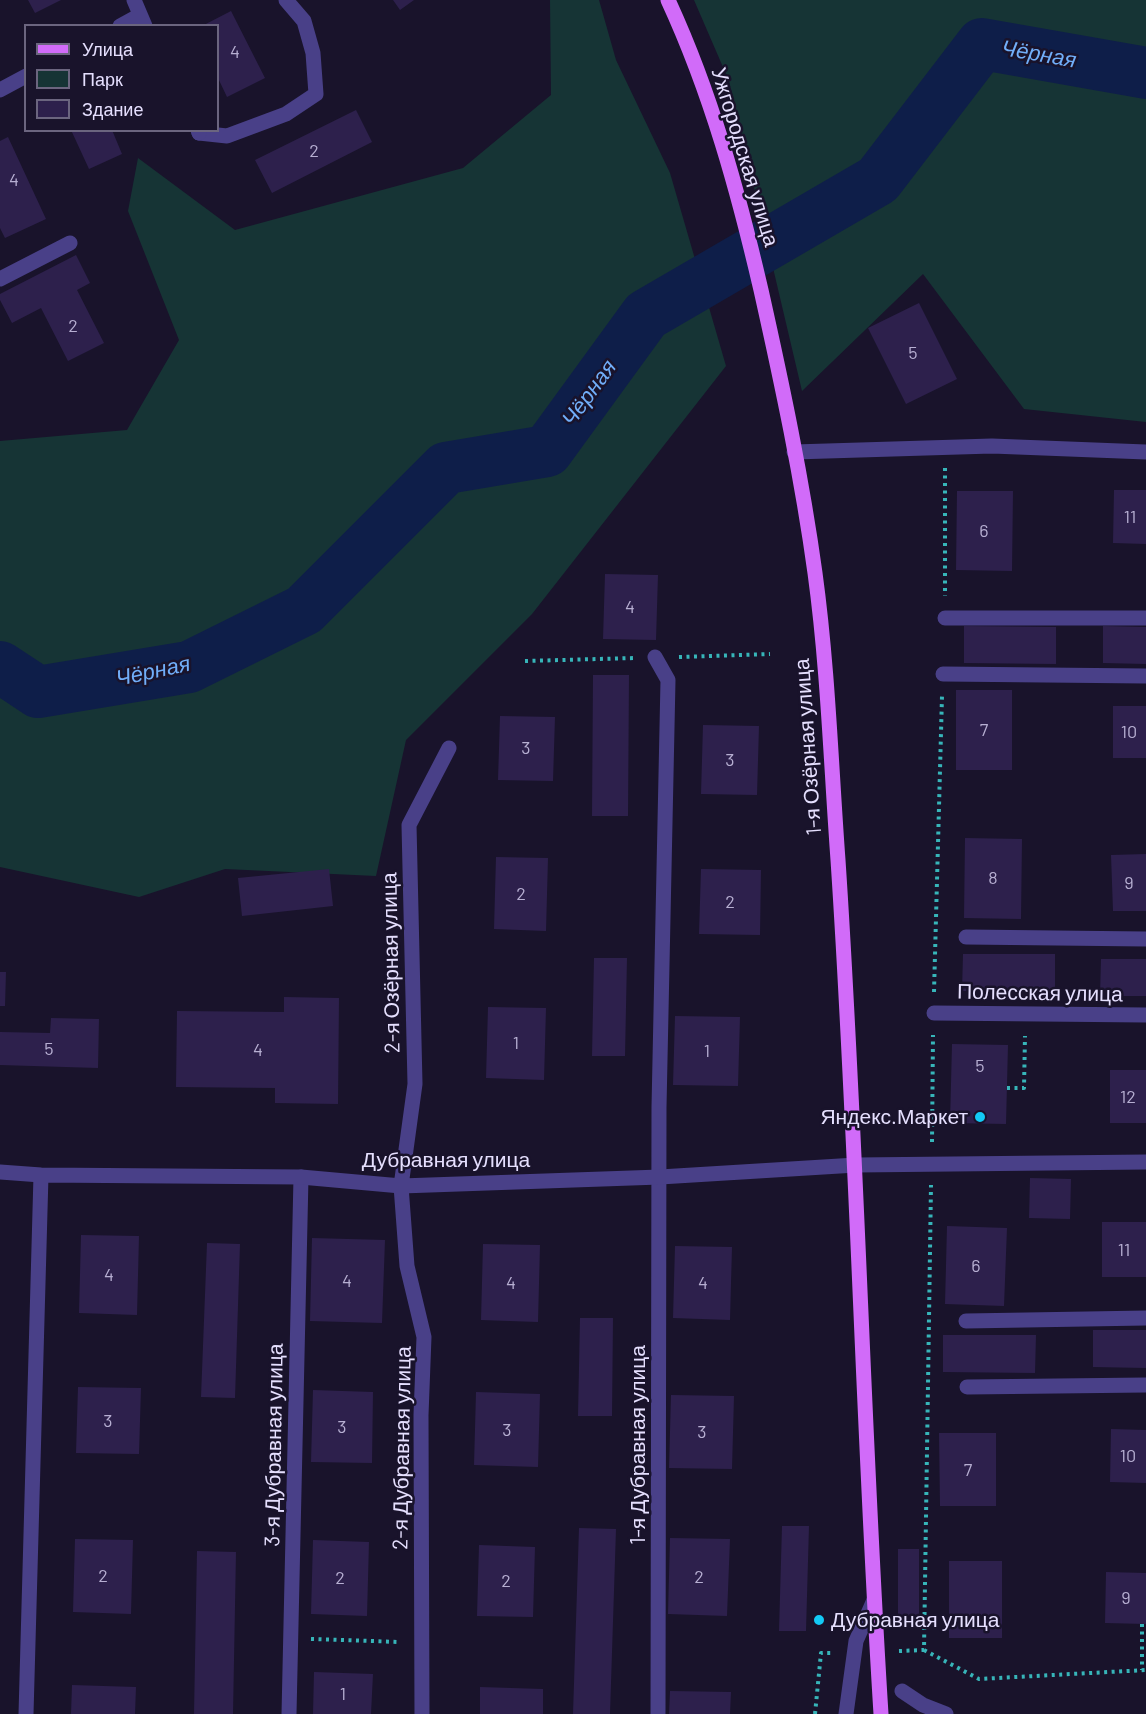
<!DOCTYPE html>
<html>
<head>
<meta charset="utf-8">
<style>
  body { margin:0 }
  #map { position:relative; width:1146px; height:1714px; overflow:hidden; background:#19132b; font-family:Barlow,sans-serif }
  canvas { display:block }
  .legend { position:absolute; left:24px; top:24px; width:195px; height:108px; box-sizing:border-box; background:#19132b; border:2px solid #6b657f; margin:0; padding:8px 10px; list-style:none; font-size:18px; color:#e5dffe }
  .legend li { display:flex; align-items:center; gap:12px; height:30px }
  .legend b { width:30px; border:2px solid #6b657f }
</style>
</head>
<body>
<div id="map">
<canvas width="1146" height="1714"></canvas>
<ul class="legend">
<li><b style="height:8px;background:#d16bf9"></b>Улица</li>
<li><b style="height:16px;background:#163435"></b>Парк</li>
<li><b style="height:16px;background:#2d204c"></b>Здание</li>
</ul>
</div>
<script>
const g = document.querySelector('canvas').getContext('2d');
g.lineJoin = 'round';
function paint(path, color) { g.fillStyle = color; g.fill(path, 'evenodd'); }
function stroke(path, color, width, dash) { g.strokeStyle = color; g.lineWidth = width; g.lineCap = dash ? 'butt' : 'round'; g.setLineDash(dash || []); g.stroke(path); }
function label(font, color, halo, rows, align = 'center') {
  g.font = font + ' Barlow,sans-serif'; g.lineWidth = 5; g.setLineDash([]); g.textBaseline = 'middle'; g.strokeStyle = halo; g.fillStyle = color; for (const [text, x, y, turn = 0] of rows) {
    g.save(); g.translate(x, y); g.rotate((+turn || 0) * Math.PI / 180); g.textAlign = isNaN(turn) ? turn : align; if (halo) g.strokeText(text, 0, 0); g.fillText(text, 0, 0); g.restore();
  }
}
paint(new Path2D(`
  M550,0H599L616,60L670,173L726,366L532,614L406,740L376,876L225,869L139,897L0,867V441L127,430L179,340L128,211L138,158L235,230L463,168L551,95Z
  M694,0H1146V422L1024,409L923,274L802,391L729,81Z`), '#163435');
stroke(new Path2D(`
  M0,667L38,692L189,667L304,610L446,468L547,451L646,315L878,180L982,44L1146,73`), '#0e1e49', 52);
paint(new Path2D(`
  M28,0H61L35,13Z
  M393,0H414L400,10Z
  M231,11L265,78L227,97L218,78V26H202Z
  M356,110L372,142L272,193L255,160Z
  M71,130H112L122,154L89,169Z
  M8,137L46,219L5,238L0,228V141Z
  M76,255L90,283L77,290L104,343L68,361L41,308L12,323L0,300V294Z
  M919,303L957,379L906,404L868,328Z
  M1114,490H1146V544L1113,543Z
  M957,491H1013L1012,571L956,570Z
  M605,574L658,575L656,640L603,639Z
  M964,626L1056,627V664L964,663Z
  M1103,626L1146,627V664L1103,663Z
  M593,675H629L628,816H592Z
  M956,690H1012V770H956Z
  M1113,706H1146V758H1113Z
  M500,716L555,717L553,781L498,780Z
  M703,725L759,726L757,795L701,794Z
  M965,838L1022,839L1021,919L964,918Z
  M1146,854V911H1113L1111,855Z
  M496,857L548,858L546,931L494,929Z
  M329,869L333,906L242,916L238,878Z
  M701,869L761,870L760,935L699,934Z
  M963,954H1055V991H962Z
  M594,958H627L625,1056H592Z
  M1101,959H1146V996H1100Z
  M0,972H6L5,1006H0Z
  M284,997L339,998L338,1104L275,1103V1088L176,1087L177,1011L284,1012Z
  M488,1007L546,1008L544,1080L486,1078Z
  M675,1016L740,1017L738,1086L673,1085Z
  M51,1018L99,1019L98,1068L0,1065V1032L50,1033Z
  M952,1044L1008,1045L1006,1124L950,1123Z
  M1110,1070H1146V1123H1110Z
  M1030,1178L1071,1179L1070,1219L1029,1218Z
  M1102,1222H1146V1277H1102Z
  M947,1226L1007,1228L1004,1306L945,1304Z
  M81,1235L139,1236L137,1315L79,1313Z
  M312,1238L385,1240L382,1323L310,1321Z
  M207,1243L240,1244L235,1398L201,1397Z
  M483,1244L540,1245L538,1322L481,1320Z
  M675,1246L732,1247L730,1320L673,1318Z
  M580,1318H613L612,1416H578Z
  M1093,1330H1146V1368L1093,1367Z
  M943,1335H1036L1035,1373L943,1372Z
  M78,1387L141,1388L139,1454L76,1453Z
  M313,1390L373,1392L372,1463L311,1462Z
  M476,1392L540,1394L538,1467L474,1465Z
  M671,1395L734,1396L732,1469L669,1468Z
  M1111,1429L1146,1430V1483L1110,1482Z
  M939,1433H996V1506H940Z
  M782,1526H809L806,1631H779Z
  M579,1528L616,1529L610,1714H573Z
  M670,1538L730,1539L727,1616L668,1614Z
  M75,1539L133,1540L131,1614L73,1612Z
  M313,1540L369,1542L367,1616L311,1614Z
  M479,1545L535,1547L533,1617L477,1616Z
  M898,1549H919V1616H898Z
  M197,1551L236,1552L233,1714H194Z
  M949,1561H1002V1638H949Z
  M1106,1572L1146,1573V1624L1105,1623Z
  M314,1672L373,1674L371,1714H313Z
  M72,1685L136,1687L135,1714H71Z
  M480,1687L543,1689V1714H480Z
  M670,1691L731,1692L730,1714H669Z`), '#2d204c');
stroke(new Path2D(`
  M945,468V596
  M679,657L770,654
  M525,661L635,658
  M934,992L942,696
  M1007,1088H1024L1025,1036
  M932,1142L933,1035
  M1142,1624V1670
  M311,1639L400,1642
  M924,1650L979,1679L1146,1670
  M899,1651L924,1650L931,1185
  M815,1714L821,1653H834`), '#37b5b9', 4, [3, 4.5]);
stroke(new Path2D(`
  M199,133L227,136L286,114L316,94L313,53L304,21L286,0
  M0,279L70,243
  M655,657L668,680L659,1107L658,1714
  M902,1691L923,1705L946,1714
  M289,1714L301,1177`), '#494088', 15);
stroke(new Path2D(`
  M134,0L145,26
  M120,26L140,15
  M0,90L26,76
  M198,130L199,133
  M794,452L992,446L1146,452
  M945,618H1146
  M943,674L1146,676
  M966,937L1146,939
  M934,1013L1146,1015
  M0,1172L41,1175L301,1177L401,1186L660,1177L856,1165L1146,1162
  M966,1321L1146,1318
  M967,1387L1146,1385
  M26,1714L41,1175
  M422,1714L421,1415L424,1337L407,1266L401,1186L415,1084L409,825L449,748`), '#494088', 15);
stroke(new Path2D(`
  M846,1714L856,1641L874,1600`), '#494088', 15);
stroke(new Path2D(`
  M668,0C711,93 738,191 761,290C782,384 802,478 815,573C828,668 831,765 838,860C857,1145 863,1430 881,1714`), '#d16bf9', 15);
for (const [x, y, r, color] of [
  [980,1117,6,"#13caf5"],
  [819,1620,6,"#13caf5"]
]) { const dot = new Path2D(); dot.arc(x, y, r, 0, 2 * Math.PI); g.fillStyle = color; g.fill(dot); stroke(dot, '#19132b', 2); }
label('18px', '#b7afd2', null, [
  ["4",235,52],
  ["2",314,151],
  ["4",14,180],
  ["2",73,326],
  ["5",913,353],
  ["11",1130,517],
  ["6",984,531],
  ["4",630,607],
  ["7",984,730],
  ["10",1129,732],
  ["3",526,748],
  ["3",730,760],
  ["8",993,878],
  ["9",1129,883],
  ["2",521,894],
  ["2",730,902],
  ["1",516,1043],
  ["5",49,1049],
  ["4",258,1050],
  ["1",707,1051],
  ["5",980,1066],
  ["12",1128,1097],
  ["11",1124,1250],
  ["6",976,1266],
  ["4",109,1275],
  ["4",347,1281],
  ["4",511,1283],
  ["4",703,1283],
  ["3",108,1421],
  ["3",342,1427],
  ["3",507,1430],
  ["3",702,1432],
  ["10",1128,1456],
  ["7",968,1470],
  ["2",103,1576],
  ["2",699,1577],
  ["2",340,1578],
  ["2",506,1581],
  ["9",1126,1598],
  ["1",343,1694]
]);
label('21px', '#e5dffe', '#19132b', [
  ["Ужгородская улица",745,157,73],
  ["1-я Озёрная улица",808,747,-94],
  ["2-я Озёрная улица",391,963,-91],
  ["Полесская улица",1040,993,1],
  ["Дубравная улица",446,1160],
  ["3-я Дубравная улица",274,1445,-89],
  ["1-я Дубравная улица",638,1445,-90],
  ["2-я Дубравная улица",402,1448,-89]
]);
label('21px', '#e5dffe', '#19132b', [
  ["Яндекс.Маркет",968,1117],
  ["Дубравная улица",831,1620,"left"]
], 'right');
label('italic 22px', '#71aef9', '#19132b', [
  ["Чёрная",1039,54,10],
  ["Чёрная",589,393,-54],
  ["Чёрная",153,671,-12]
]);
</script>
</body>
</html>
